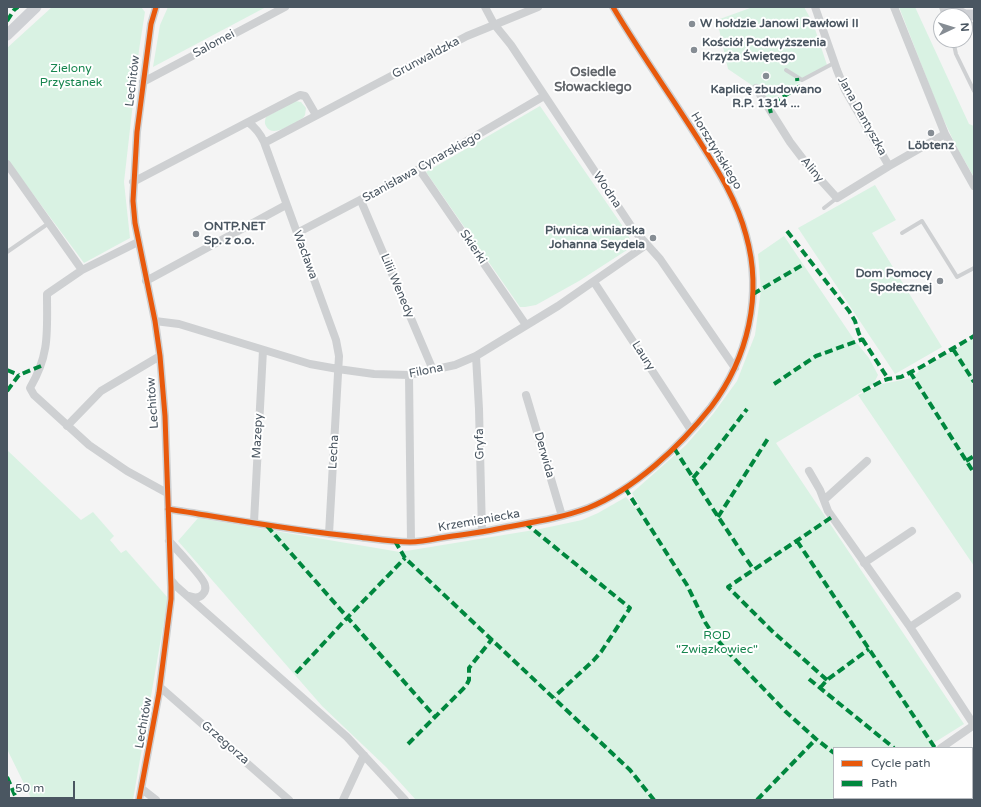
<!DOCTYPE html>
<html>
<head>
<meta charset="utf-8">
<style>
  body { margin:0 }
  #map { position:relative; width:981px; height:807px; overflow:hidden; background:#f4f4f4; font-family:"Varela Round",sans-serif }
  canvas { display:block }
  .frame { position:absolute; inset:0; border:8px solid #4a5661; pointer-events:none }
  .legend { position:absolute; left:833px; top:747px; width:140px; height:52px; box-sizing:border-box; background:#fff; border:1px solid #b7bbc0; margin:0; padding:5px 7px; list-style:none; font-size:12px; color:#4a5661 }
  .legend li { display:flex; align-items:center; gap:8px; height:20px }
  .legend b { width:20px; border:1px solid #b7bbc0 }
  .north { position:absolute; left:933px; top:8px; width:40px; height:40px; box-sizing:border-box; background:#fff; border:1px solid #b7bbc0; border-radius:50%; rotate:86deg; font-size:11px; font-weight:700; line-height:16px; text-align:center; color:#4a5661 }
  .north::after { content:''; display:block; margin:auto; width:14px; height:18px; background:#868d94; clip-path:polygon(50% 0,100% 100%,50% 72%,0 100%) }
  .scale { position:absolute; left:8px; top:781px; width:67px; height:18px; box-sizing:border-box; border:2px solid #4a5661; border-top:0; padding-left:5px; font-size:12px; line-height:14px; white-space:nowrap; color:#4a5661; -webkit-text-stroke:3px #fff; paint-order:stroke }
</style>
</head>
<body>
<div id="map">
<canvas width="981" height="807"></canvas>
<div class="frame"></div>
<ul class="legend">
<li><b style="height:5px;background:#e8590c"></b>Cycle path</li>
<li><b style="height:5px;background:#00873e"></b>Path</li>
</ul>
<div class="north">N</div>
<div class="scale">50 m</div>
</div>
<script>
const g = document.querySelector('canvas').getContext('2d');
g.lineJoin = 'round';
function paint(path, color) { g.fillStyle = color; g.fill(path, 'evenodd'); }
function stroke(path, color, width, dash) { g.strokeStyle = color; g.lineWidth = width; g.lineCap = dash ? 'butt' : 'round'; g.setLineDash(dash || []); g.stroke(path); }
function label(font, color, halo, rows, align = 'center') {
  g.font = font + ' "Varela Round",sans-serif'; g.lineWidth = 4; g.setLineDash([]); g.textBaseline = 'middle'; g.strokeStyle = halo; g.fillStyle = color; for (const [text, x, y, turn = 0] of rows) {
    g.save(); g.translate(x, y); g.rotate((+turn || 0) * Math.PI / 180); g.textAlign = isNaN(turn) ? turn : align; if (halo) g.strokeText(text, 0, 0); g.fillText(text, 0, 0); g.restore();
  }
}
paint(new Path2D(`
  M52,7H141L145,12L139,50L124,182L130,238L84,263L7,159V48Z
  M168,7H266L153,67L160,25Z
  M753,7H804L813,23L827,65L768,102L756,88L728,69L717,20Z
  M899,7H915L969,124L974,126V177L956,146L939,110Z
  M295,101L301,102L306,108L305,115L303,118C294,123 272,139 266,126C264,123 265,120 266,117Z
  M540,106L628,234L631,243L627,250L579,281L536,305L525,307H520L426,172Z
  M875,185L896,220L872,233L942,347L895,374L798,228Z
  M784,236L855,341L869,358L878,375L873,385L776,443L964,724L932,744L929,748H834V798H887V800H416L386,767L322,706L178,541L198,518L400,552L540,529L582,520L598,513L626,497L635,508L639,505L632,493L686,445L713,414L737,381L755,335L761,290L758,254Z
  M974,338V566L858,395L882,384L912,378L920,370Z
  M7,450L81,520L93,512L114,536L110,540L121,553L126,550L168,598L133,800H32L7,749Z`), '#d9f2e3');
stroke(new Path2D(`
  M941,7L944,16
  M965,30L974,23
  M953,40L956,54L974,91
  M786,70L802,80L834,63
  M824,208L837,198
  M902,233L922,221L957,277L974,268
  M7,252L49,223`), '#ced0d2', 4);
stroke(new Path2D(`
  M485,7L494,24L511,45L633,229L660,259L735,368
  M815,7L837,70L845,90L889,166L945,134
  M894,7L945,134L974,186
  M143,82L285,7
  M756,88L790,142L809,167L837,198L889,166
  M316,115L305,96L300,95L248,122C256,128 260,133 264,142L268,141L467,36L538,7
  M264,142L336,340L339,356L329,534
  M7,164L82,270L138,242
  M419,169L526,325
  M133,182L248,122
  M361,201L433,370
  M297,233L419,169L544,96
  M82,270L47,294C47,332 50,354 30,388L34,395L89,445L127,471L167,493
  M146,281L286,205
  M594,282L691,430
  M155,321L179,324L310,364L338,369L374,374L409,375L455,365L476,356L558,306L646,245
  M476,356L479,409L482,532
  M409,375L411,542
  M526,395L562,516
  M67,426L101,391L160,356
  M809,471L820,490L828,511L910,627L957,596
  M824,500L867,461
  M168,509C231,519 294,531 358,537C375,539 392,542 410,542C420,542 430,540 440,538C459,535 478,533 497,529C527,523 559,519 588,508C635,489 680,446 711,407C748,358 763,295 746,235C737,201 719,172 700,142C672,97 640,53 613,7
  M254,522L263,350
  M169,541C176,549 204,578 205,585C206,589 205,592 203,594C199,599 194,598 189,596
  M864,563L912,531
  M171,580L176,586L347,737L405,800
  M910,627L974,725L941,748
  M160,687L289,800
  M142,789L156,800
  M139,800L159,693L171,599V587L165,416L160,356L155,321L135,223L133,201L137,132L151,24L156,7
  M343,800L364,755
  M899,800L900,798`), '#ced0d2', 8);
stroke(new Path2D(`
  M948,7L965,15H974
  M7,35L36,7`), '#ced0d4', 11);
stroke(new Path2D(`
  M7,21L14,10L18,7
  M771,113L769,106L798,87L797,78
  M787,231L849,311L855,321L859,334L885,374L889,379
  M753,294L804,264
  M953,349L974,382
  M7,370L19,375
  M910,372L974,473
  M774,384L816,356L863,339
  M7,391L19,375L41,366
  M863,391L882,381L888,379L901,377L921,367L974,336
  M674,448L713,509L745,557
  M966,461L974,456
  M693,478L705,464L747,409
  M625,488L687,585L705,622L714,636L729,653L785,711L816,739L834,753
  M718,517L769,437
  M525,523L630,608L601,652L593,661L554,697
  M267,526L436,718
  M395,541L405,558L630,770L654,800
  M797,541L935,748
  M747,560L754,570
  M296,673L347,618L405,558
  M809,679L894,748
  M827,680L772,631L728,587L832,517
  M820,688L827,680L869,649
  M408,744L466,686L469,680V668L492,639
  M7,777L17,800
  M894,798L899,800
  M757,800L816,739`), '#00873e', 4, [8, 4]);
stroke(new Path2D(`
  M168,509C231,519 294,531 358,537C375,539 392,542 410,542C420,542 430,540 440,538C459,535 478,533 497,529C527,523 559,519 588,508C635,489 680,446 711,407C748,358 763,295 746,235C737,201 719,172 700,142C672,97 640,53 613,7
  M139,800L159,693L171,599V587L165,416L160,356L155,321L135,223L133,201L137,132L151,24L156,7`), '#e8590c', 5);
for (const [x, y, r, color] of [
  [692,24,4,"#868d94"],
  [694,50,4,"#868d94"],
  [766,76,4,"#868d94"],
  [931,133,4,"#868d94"],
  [196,234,4,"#868d94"],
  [653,238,4,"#868d94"],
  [940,281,4,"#868d94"]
]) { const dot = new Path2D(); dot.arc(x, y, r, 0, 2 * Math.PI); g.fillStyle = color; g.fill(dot); stroke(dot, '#fff', 1.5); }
label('bold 12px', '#4a5661', '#fff', [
  ["W hołdzie Janowi Pawłowi II",700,24],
  ["Kościół Podwyższenia",702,43],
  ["Krzyża Świętego",702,57],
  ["Kaplicę zbudowano",766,90,"center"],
  ["R.P. 1314 ...",766,104,"center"],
  ["Löbtenz",931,146,"center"],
  ["ONTP.NET",204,227],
  ["Sp. z o.o.",204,241],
  ["Piwnica winiarska",645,231,"right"],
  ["Johanna Seydela",645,245,"right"],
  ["Dom Pomocy",932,274,"right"],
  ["Społecznej",932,288,"right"]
], 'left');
label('12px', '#4a5661', '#fff', [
  ["Salomei",214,44,-28],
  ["Grunwaldzka",426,58,-28],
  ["Lechitów",133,81,-83],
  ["Jana Dantyszka",862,116,61],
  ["Horsztyńskiego",716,151,59],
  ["Stanisława Cynarskiego",422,167,-29],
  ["Aliny",812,170,50],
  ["Wodna",607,190,56],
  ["Skierki",473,247,56],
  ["Wacława",305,255,70],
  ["Lilii Wenedy",397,286,67],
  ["Laury",643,356,57],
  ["Filona",426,371,-11],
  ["Lechitów",153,403,-94],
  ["Mazepy",258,436,-87],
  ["Gryfa",480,444,-91],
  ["Lecha",334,452,-87],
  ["Derwida",544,455,74],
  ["Krzemieniecka",479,521,-10],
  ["Lechitów",144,723,-80],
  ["Grzegorza",225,743,41]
]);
label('12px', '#17864f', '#fff', [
  ["Zielony",71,69],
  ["Przystanek",71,83],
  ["ROD",717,636],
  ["\"Związkowiec\"",717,650]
]);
label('bold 13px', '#5f6368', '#fff', [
  ["Osiedle",593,73],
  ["Słowackiego",593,88]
]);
</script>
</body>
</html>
